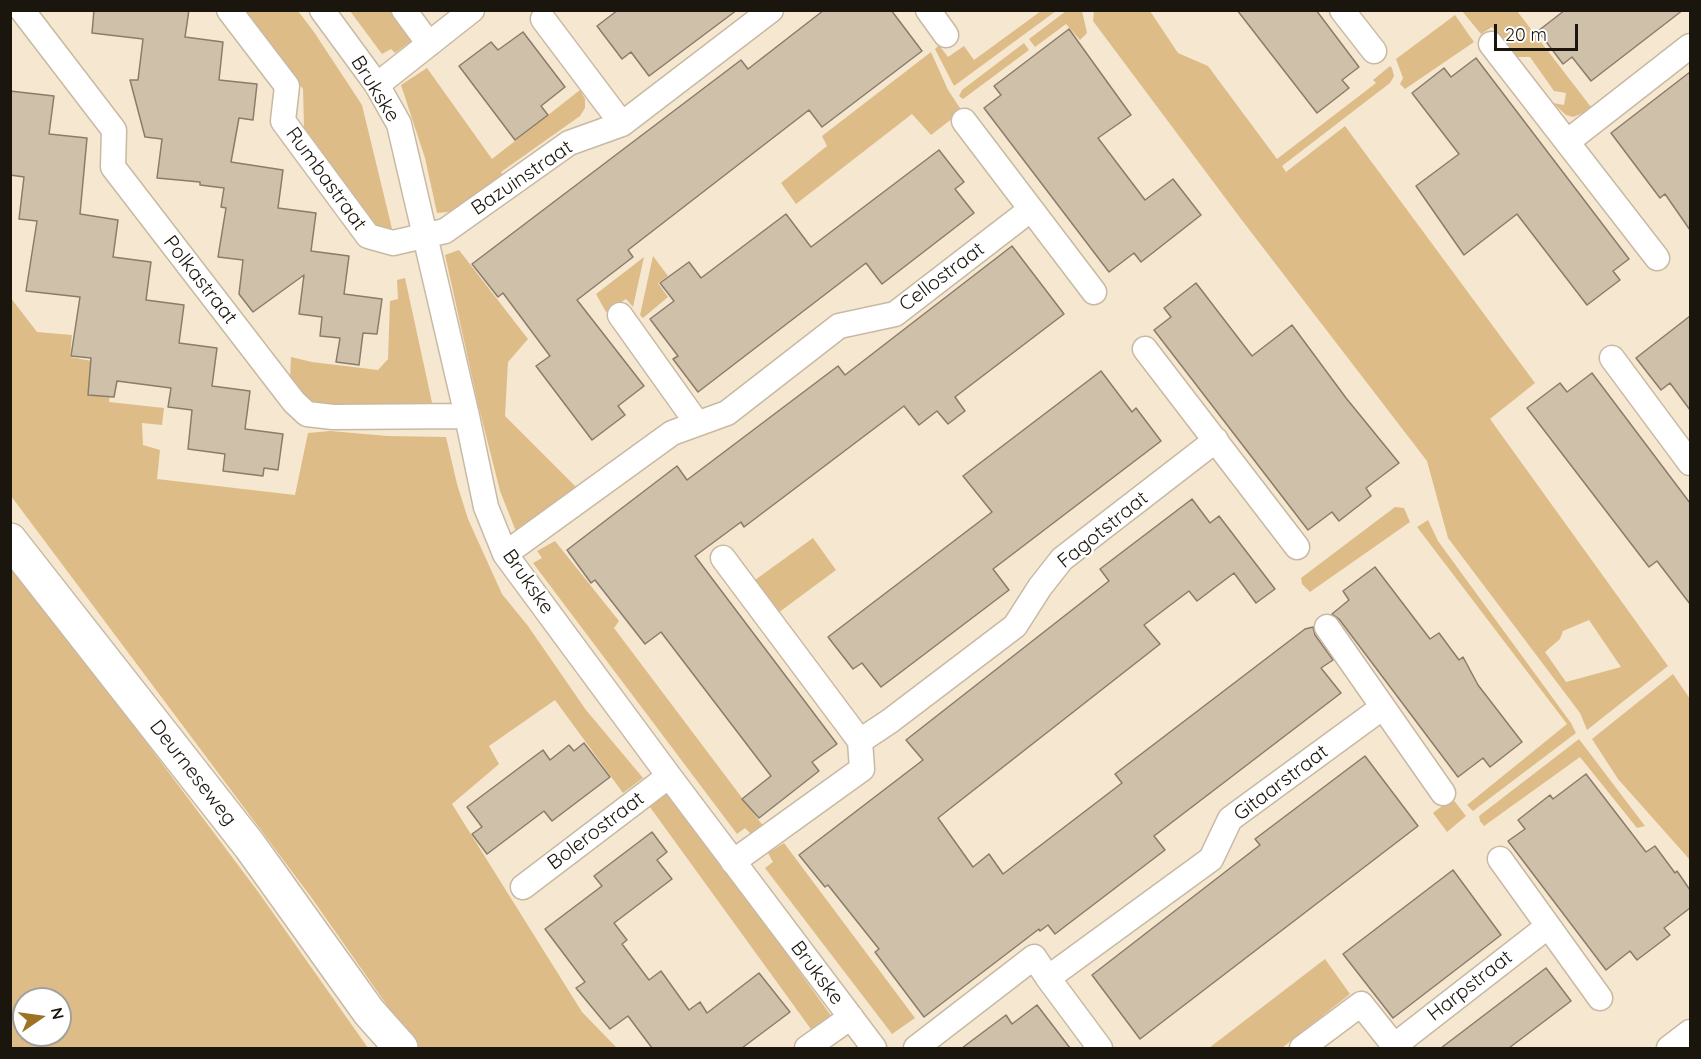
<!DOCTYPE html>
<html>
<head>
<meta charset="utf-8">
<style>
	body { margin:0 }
	#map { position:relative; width:1701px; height:1059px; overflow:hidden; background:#f6e7d0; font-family:Quicksand,sans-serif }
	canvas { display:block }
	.frame { position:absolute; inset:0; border:12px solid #1a150d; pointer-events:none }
	.north { position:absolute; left:12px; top:987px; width:60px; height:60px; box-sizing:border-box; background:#fff; border:2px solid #a3a19e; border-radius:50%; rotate:77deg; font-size:16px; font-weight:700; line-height:24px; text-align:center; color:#1a150d }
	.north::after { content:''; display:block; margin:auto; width:21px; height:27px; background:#9e7222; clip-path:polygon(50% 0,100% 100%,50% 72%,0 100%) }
	.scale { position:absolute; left:1494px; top:24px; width:84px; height:27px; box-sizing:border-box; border:3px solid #1a150d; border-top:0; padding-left:8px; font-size:18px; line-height:21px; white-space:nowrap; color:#1a150d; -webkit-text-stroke:4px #fff; paint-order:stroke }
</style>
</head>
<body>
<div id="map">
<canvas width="1701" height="1059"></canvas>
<div class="frame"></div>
<div class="north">N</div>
<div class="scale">20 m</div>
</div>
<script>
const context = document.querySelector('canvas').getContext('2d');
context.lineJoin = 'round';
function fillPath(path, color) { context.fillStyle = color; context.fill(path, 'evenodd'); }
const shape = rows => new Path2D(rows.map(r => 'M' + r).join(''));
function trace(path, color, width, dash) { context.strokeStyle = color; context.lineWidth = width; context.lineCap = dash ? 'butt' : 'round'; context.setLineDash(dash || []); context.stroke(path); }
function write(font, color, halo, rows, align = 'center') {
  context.font = font + ' Quicksand,sans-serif'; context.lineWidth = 5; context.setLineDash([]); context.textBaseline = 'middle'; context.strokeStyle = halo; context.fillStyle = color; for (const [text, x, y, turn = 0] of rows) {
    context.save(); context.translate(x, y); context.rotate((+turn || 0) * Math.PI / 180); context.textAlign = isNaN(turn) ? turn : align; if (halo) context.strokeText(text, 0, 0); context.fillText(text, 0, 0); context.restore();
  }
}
fillPath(shape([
	[241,11,298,11,314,32,362,105,393,233,380,232,304,127,303,89],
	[350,11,392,11,414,39,395,53,391,49,382,54],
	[1041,11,1056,11,954,86,935,49,939,45,948,57,964,46,974,60],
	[1066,11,1082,11,1087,33,1080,40,1066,24,1035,47,1029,39],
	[1094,11,1150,11,1178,53,1208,66,1277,159,1376,83,1373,80,1390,66,1392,68,1394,76,1390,83,1282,166,1286,172,1345,126,1535,383,1490,419,1668,666,1587,730,1580,713,1448,538,1427,461,1241,219,1093,21],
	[1589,620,1621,667,1566,682,1545,652,1560,639,1563,631],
	[1462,11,1517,11,1591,107,1586,112,1573,117,1566,115,1553,103,1564,105,1566,93,1554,91,1530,57,1517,57,1492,27,1481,34],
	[1455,15,1474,42,1405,89,1400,84,1403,78,1396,59],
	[1024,43,1029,50,963,99,959,96,962,90],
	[931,52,948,90,962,111,931,135,912,114,796,204,781,183,827,146,822,136],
	[427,68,492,159,580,90,585,99,585,108,580,116,501,172,505,179,458,211,437,213,425,158,401,85],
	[459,250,528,339,508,362,505,416,579,490,519,539,500,491,478,404,445,255],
	[653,256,668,276,658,283,668,297,643,318,640,315],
	[644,257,633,307,626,299,606,312,596,294],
	[405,278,433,407,312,405,290,378,291,357,312,362,378,370,388,359,390,301,398,299,397,280],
	[10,297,37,332,72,335,70,357,98,362,112,381,109,402,164,408,162,425,142,423,143,445,160,450,157,479,295,495,308,433,330,431,388,436,446,437,457,484,468,519,502,594,528,626,586,710,643,778,623,793,555,700,489,746,499,764,452,804,582,1012,617,1048,417,1048,311,897,11,496],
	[1395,507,1404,508,1410,522,1310,592,1302,584,1301,578],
	[1428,520,1438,541,1571,723,1576,733,1473,811,1467,805,1567,724,1417,527],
	[813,538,836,570,778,613,755,580],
	[555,541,619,621,614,628,764,827,753,836,745,828,737,834,533,563,542,558,537,551],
	[11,562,259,893,368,1048,11,1048],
	[24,999,60,999,60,1035,24,1035],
	[1673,674,1690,699,1690,860,1618,779,1592,739],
	[1579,739,1645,826,1637,828,1580,757,1484,826,1480,821,1479,816],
	[667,788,832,1017,813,1032,647,803],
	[1452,798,1466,816,1447,832,1433,813],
	[784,843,915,1018,892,1034,765,868,773,862,768,853],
	[1325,959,1350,994,1282,1048,1209,1048]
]), '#debc88');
const building = shape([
	[94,10,189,10,185,37,223,42,219,80,257,84,253,120,239,118,231,162,283,170,278,208,316,213,311,251,349,256,344,294,382,299,377,334,363,333,359,365,336,362,340,338,320,336,322,317,299,314,304,275,253,312,239,294,243,260,218,257,226,208,221,207,224,188,200,185,200,182,157,178,162,139,145,137,130,80,138,80,143,39,92,33,94,10],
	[618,10,737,10,649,76,631,52,622,59,597,26,618,10],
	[824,10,891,10,922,51,822,127,809,110,628,250,633,257,577,300,644,386,618,406,625,415,592,440,536,366,550,356,503,293,498,297,472,264,741,60,748,69,824,10],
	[1237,10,1316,10,1359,67,1342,80,1349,88,1317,113,1237,10],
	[1565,10,1683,10,1591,81,1572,57,1563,64,1538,31,1565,10],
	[1069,29,1131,115,1098,138,1145,200,1173,179,1201,215,1141,262,1134,253,1109,272,984,108,1001,95,994,86,1069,29],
	[523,32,565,87,541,106,548,115,515,140,459,66,491,42,498,50,523,32],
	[1476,58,1629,259,1613,271,1620,280,1587,305,1517,214,1464,255,1416,186,1459,154,1412,93,1444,68,1451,77,1476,58],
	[1690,72,1690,230,1665,194,1660,198,1611,133,1690,72],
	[10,91,54,96,49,134,87,138,80,214,118,220,113,257,151,262,146,300,184,305,179,343,217,348,212,386,250,391,245,429,283,434,278,470,264,468,263,476,223,471,225,454,188,449,192,410,168,407,171,388,117,381,114,397,88,395,91,358,71,356,80,297,26,291,37,221,19,219,24,177,10,175,10,91],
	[939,150,964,182,955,189,974,213,882,284,866,263,698,392,673,359,678,356,650,319,674,301,660,283,689,262,701,278,786,214,811,247,939,150],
	[1012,246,1064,314,955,397,965,411,948,424,937,411,919,425,904,406,744,527,741,522,695,556,837,744,812,762,819,771,759,818,742,799,771,776,661,632,645,644,595,580,591,583,567,550,677,466,687,480,838,366,845,375,1012,246],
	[1196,283,1252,356,1292,325,1346,398,1399,463,1366,488,1371,496,1339,521,1332,512,1308,530,1154,330,1171,317,1164,308,1196,283],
	[1690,316,1690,410,1670,383,1661,390,1636,358,1690,316],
	[1101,371,1132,412,1136,408,1161,441,993,569,1009,590,897,675,881,687,862,663,853,669,828,637,992,512,963,476,1101,371],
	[1592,373,1690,503,1690,604,1657,561,1649,567,1527,408,1560,383,1567,392,1592,373],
	[1192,499,1210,523,1219,516,1275,589,1256,603,1234,573,1197,601,1189,591,1144,625,1160,644,938,818,973,867,989,854,1003,874,1122,783,1115,774,1305,629,1313,627,1315,635,1333,660,1321,668,1341,693,1154,836,1165,850,1055,934,1048,925,1040,931,1039,929,924,1017,875,952,879,949,828,885,825,887,799,855,923,760,906,740,1109,581,1100,569,1192,499],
	[1375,567,1430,639,1439,633,1459,660,1463,657,1478,685,1522,742,1490,767,1483,758,1458,777,1339,619,1332,614,1349,600,1343,591,1375,567],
	[584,743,610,777,552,821,544,811,487,854,472,834,482,827,467,807,543,750,550,760,569,745,574,751,584,743],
	[1365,756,1418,826,1140,1039,1092,975,1260,845,1255,839,1365,756],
	[1586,774,1646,852,1655,846,1675,873,1677,871,1690,890,1690,908,1664,928,1670,935,1637,960,1630,951,1606,970,1508,841,1525,829,1518,820,1550,795,1553,799,1586,774],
	[652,832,667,852,657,860,672,879,614,923,627,940,622,944,649,980,661,971,689,1010,700,1002,707,1013,759,973,790,1012,742,1048,652,1048,628,1016,610,1029,576,988,585,982,545,929,602,886,594,876,652,832],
	[1453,870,1501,935,1393,1018,1343,954,1453,870],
	[1546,968,1571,1001,1509,1048,1441,1048,1546,968],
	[1037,1005,1070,1048,962,1048,1006,1015,1012,1024,1037,1005]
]);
fillPath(building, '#cfc0aa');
trace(building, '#8a7c68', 1.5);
const minor = shape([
	[22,10,114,130,113,167,294,402,307,414,333,417,467,416],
	[229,10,287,86,283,121,368,236,393,243,445,231,569,143,622,124,771,10],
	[322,10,377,85,399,124,467,416,486,507,505,554,669,776,874,1048],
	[404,10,429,44],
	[928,10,946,35],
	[1342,10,1374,51],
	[543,19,622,124],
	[1491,44,1657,258],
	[377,85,472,10],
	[964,121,1094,292],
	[1567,142,1690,46],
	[620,315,697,423],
	[1145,349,1297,547],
	[1612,358,1690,463],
	[505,554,672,433,727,413,839,326,895,314,1030,210],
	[723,558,860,741],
	[1327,627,1443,793],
	[1500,859,1600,998],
	[733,862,862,769,860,741,890,721,1015,626,1040,587,1062,559,1216,440],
	[523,887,669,776],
	[1048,978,1100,1048],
	[1394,1046,1547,927],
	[807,1048,851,1017],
	[916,1048,1034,957,1048,978,1211,859,1230,819,1383,707],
	[1302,1048,1361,1004,1396,1048],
	[1669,1048,1690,1032]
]);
const primary = shape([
	[10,540,250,846,369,1012,401,1048]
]);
trace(minor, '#c8b9a3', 27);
trace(primary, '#c8b9a3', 36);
trace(minor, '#fff', 24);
trace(primary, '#fff', 33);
write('20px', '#1a150d', '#fff', [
	["Brukske",375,89,58],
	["Bazuinstraat",522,178,-34],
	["Rumbastraat",326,179,54],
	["Cellostraat",942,277,-37],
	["Polkastraat",200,280,52],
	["Fagotstraat",1103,530,-39],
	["Brukske",528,582,55],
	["Deurneseweg",193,773,52],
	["Gitaarstraat",1281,783,-37],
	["Bolerostraat",596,831,-37],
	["Brukske",817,973,53],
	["Harpstraat",1470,986,-38]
]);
</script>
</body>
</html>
